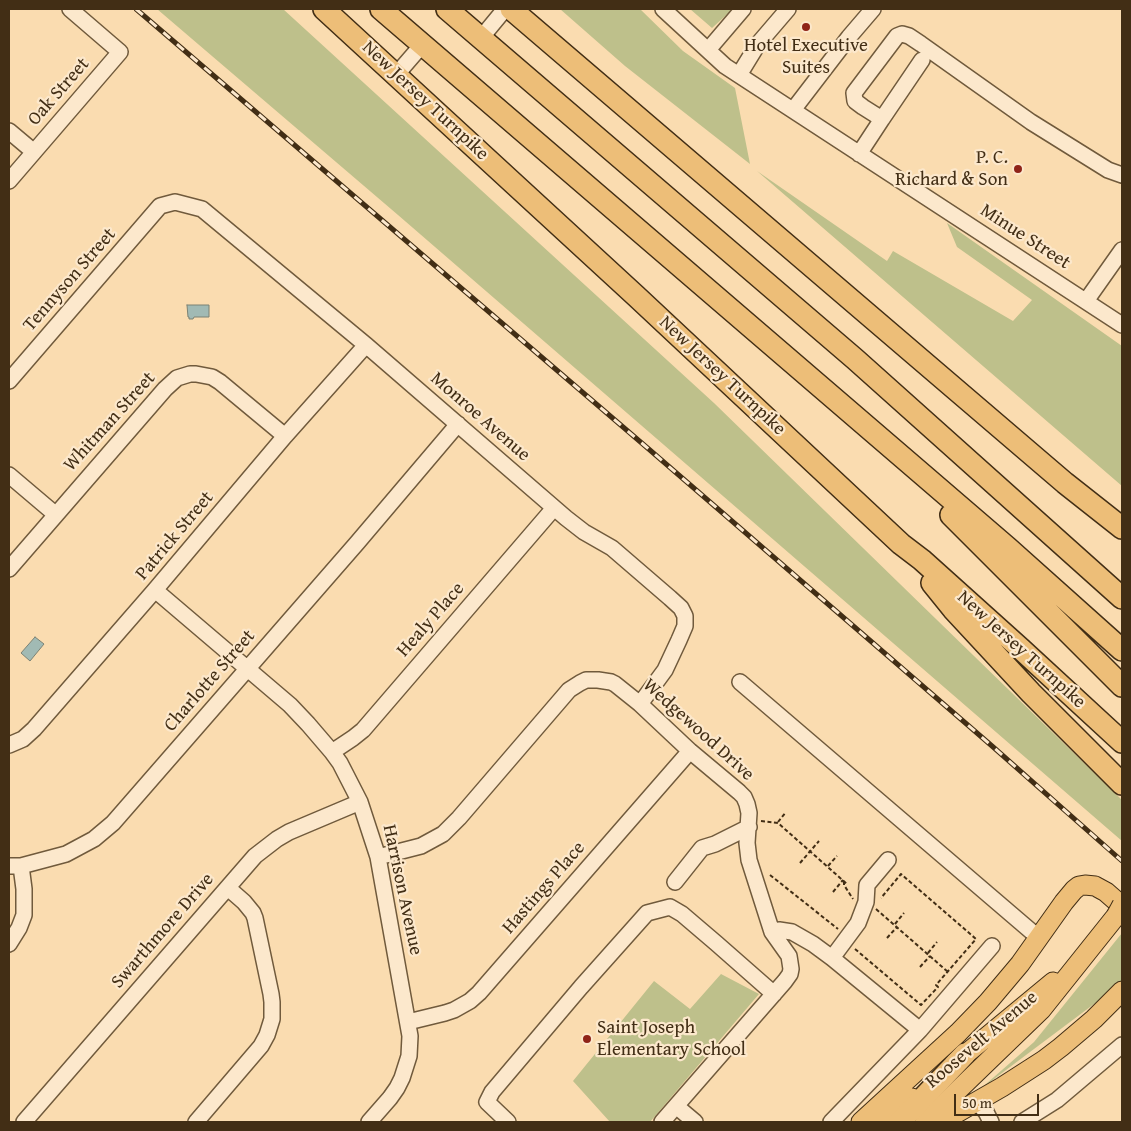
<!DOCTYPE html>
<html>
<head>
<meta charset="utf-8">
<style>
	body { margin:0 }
	#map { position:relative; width:1131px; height:1131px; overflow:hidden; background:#fadcb0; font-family:"Gentium Book Plus",serif }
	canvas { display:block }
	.frame { position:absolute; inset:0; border:10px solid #422e15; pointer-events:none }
	.scale { position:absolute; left:954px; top:1094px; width:85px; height:22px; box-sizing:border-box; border:2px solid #422e15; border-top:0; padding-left:6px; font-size:15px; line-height:18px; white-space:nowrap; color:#422e15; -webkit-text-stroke:4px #fce8cc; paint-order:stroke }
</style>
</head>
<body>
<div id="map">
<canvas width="1131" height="1131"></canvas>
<div class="frame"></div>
<div class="scale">50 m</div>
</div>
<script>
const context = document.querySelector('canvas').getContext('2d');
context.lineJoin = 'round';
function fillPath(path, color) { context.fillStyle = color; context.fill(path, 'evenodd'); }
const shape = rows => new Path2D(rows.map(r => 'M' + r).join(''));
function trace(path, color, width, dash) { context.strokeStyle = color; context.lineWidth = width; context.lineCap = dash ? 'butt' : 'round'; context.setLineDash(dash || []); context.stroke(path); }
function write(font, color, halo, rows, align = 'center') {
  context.font = font + ' "Gentium Book Plus",serif'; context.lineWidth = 4.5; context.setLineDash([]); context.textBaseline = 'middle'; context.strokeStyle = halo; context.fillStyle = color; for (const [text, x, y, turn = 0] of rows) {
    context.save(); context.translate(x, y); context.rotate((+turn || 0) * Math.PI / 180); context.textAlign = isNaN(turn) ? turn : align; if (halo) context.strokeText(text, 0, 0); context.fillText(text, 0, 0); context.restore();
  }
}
fillPath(shape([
	[157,9,283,9,714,403,1122,800,1122,841,398,215],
	[560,9,640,9,683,51,735,88,750,164,625,66],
	[690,9,733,9,712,28],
	[757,171,887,261,893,251,1013,321,1032,300,957,247,947,223,1122,346,1122,486],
	[1122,933,1122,983,978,1091,1034,1042],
	[721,974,759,994,650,1122,610,1122,573,1081,654,981,690,1009]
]), '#bec08b');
const water = shape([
	[187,305,209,305,209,317,194,317,193,319,189,319,189,317,188,317,187,305],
	[35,637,44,644,30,661,21,653,35,637]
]);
fillPath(water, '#a1bab4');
trace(water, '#7b8274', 1);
const minor = shape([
	[663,9,725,66,1122,325],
	[481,38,505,9],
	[708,50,743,9],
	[396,75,422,45],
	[739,75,758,44,788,9],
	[793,110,849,37,873,9],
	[882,119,922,60],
	[9,131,34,152],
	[859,154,882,119,863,107,855,101,854,93,897,36,902,34,909,36,921,44,1031,122,1108,170,1122,175],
	[9,181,120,52,70,9],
	[1086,301,1122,250],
	[9,381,160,206,175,202,202,209,366,345,566,518,584,532,612,548,670,598,681,608,685,616,685,626,679,640,665,670,640,704],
	[9,475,55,514],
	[9,569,165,389,177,378,190,374,196,374,212,377,220,382,285,436],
	[155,590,290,705,308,724,332,752,340,763,360,802,378,857,410,1036,409,1056,402,1078,397,1088,390,1098,369,1122],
	[740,682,1039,938],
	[9,745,23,739,34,729,155,590,285,436,366,345],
	[332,752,353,738,363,730,554,508],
	[378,857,421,846,443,834,459,818,569,690,580,683,586,680,598,680,611,682,615,684,640,704,690,751,739,792,744,797,747,804,749,813,747,843,749,860,772,932,789,956,791,969,790,974,785,981,662,1122],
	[9,866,21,866,66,854,94,839,113,823,357,543,458,424],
	[675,882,702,848,715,844,749,827],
	[772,932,779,930,792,932,813,944,832,958,920,1030,992,946],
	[9,944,19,928,24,915,24,889,21,866],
	[832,958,858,923,866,902,867,885,888,860],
	[408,1022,445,1013,454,1010,470,1001,479,993,690,751],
	[977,1102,986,1112,991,1122],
	[676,1106,695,1122],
	[24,1122,255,856,277,839,289,832,360,802],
	[196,1122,261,1046,267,1035,272,1019,272,1002,271,994,255,918,253,913,244,902,228,888],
	[508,1122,487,1102,492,1092,581,987,647,913,670,907,682,914,716,943,774,994],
	[831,1122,920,1030],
	[1022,1122,1057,1100,1122,1045]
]);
const major = shape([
	[955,1063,1053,982],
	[861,1122,958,1033,988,1002,1020,964,1064,902,1074,890,1079,886,1085,885,1095,886,1106,892,1122,906],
	[883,1122,912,1098],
	[925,1122,1041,1010,1116,916],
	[941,1122,1002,1087,1044,1060,1061,1047,1094,1019,1122,991]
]);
const highway = shape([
	[324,9,636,296,901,544,922,560,1021,649,1122,742],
	[381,9,922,474,1008,548,1122,650],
	[447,9,855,359,1122,598],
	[511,9,1065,483,1122,528],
	[951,515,1122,686],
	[932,583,953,609,1031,693,1122,784],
	[900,1122,965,1054]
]);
trace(minor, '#705a3c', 18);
trace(major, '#422e15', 21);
trace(highway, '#422e15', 24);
trace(shape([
	[761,821,778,823,847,884],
	[778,822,786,812],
	[800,863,819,841],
	[828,866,837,856],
	[770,875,838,929],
	[844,881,844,885,853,899],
	[833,892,843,880],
	[876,909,948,972],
	[895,924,904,913],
	[887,938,897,927],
	[855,949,921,1005,938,987,936,985,976,939,901,874,881,898],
	[928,953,937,942],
	[920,967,930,956]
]), '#422e15', 2, [4, 2.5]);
trace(minor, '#fce8cc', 15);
trace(major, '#edbe78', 19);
trace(highway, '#edbe78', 21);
const rail = shape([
	[136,9,651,451,992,746,1122,861]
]);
trace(rail, '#422e15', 5);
trace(rail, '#fce8cc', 3, [9]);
const majorBridge = shape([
	[1116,916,1122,905]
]);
trace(majorBridge, '#422e15', 21, []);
trace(majorBridge, '#edbe78', 19);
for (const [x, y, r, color] of [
	[806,27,5,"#8f2418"],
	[1018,169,5,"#8f2418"],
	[587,1039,5,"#8f2418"]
]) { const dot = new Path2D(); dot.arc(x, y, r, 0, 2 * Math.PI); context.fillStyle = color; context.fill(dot); trace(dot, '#fce8cc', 2); }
write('19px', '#422e15', '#fce8cc', [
	["Hotel Executive",806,46],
	["Suites",806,68],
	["P. C.",1008,158,"right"],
	["Richard & Son",1008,180,"right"],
	["Saint Joseph",597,1028,"left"],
	["Elementary School",597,1050,"left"]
]);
write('19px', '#422e15', '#fce8cc', [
	["Oak Street",59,92,-49],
	["New Jersey Turnpike",425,101,43],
	["Minue Street",1025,237,33],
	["Tennyson Street",70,280,-49],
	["New Jersey Turnpike",722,376,43],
	["Monroe Avenue",480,417,41],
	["Whitman Street",110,422,-48],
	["Patrick Street",175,536,-50],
	["Healy Place",431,620,-49],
	["New Jersey Turnpike",1021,650,42],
	["Charlotte Street",210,681,-49],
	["Wedgewood Drive",698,730,42],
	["Hastings Place",544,888,-49],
	["Harrison Avenue",402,890,78],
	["Swarthmore Drive",163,931,-49],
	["Roosevelt Avenue",982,1040,-40]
]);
</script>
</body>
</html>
